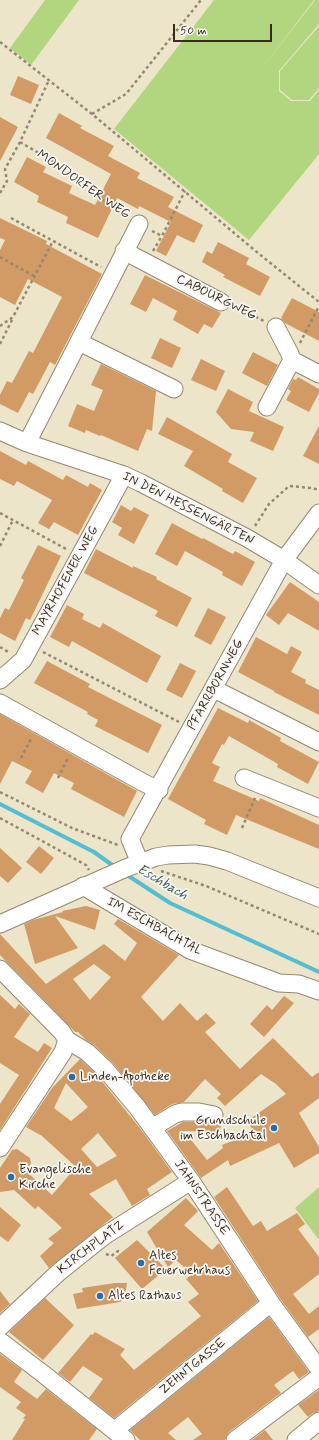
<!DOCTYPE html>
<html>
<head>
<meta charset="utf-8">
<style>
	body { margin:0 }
	#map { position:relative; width:319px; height:1440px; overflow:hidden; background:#ece5c9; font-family:Mynerve,sans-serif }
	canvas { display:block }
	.scale { position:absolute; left:173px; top:24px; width:99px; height:18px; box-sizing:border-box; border:2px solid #3b2a1e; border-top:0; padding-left:5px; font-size:12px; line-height:14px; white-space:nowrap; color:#3b2a1e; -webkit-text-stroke:3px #f6f6f2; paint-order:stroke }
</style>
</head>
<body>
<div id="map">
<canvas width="319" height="1440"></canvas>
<div class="scale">50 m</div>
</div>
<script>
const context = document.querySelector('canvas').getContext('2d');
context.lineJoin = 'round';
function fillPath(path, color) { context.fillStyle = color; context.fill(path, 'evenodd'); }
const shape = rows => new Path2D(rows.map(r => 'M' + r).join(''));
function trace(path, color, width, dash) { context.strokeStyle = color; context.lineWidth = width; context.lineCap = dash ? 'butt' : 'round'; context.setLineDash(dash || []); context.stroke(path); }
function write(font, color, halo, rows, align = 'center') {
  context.font = font + ' Mynerve,sans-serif'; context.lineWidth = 3.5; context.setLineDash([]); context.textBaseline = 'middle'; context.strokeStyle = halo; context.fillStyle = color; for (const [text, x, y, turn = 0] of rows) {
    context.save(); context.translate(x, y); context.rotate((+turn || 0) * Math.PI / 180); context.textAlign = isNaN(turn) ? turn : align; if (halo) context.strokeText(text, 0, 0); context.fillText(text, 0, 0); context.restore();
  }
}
fillPath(shape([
	[45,0,79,0,31,65,10,48],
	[214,0,314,0,260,71,315,0,319,0,319,24,279,71,279,91,291,101,310,101,319,90,319,154,249,240,114,129],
	[319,26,319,88,309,100,292,100,280,90,280,71],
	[319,1187,319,1240,295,1208]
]), '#b2d67f');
trace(shape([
	[0,804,94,852,115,867],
	[124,873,170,903,319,972]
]), '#55bdd3', 4);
fillPath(shape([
	[18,76,39,85,31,104,10,95],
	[59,113,82,126,80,128,114,146,108,156,140,173,137,178,174,197,168,207,203,225,194,243,177,235,166,256,156,251,171,222,139,206,138,209,117,198,98,238,66,223,68,217,37,202,39,196,14,182,27,157,46,167,43,172,72,186,69,193,95,205,111,174,46,138],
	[0,117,18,127,0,161],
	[0,218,47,241,46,244,102,274,55,365,50,362,33,394,29,392,18,413,0,404,0,395,7,381,12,383,29,351,33,353,62,297,28,279,15,305,0,297,0,250,5,240,0,238],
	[218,242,249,258,246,264,270,277,260,296,223,277,225,275,202,262,207,251,212,254],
	[145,275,221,313,212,328,204,324,198,334,173,320,177,311,153,298,146,312,130,304],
	[292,298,319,312,319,341,285,323,281,318],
	[160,338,181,348,172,368,151,358],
	[253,352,278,365,267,386,242,373],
	[201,359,225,371,216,391,191,380],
	[101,364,156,391,152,431,147,429,138,451,101,435,100,436,86,430,85,433,68,426,77,404,94,411,103,390,91,385],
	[298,377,319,389,319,393,309,412,286,400,291,391,288,389,293,379,296,380],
	[228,389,253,402,249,411,284,427,273,451,250,441,254,432,231,429,216,412],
	[167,417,232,454,228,462,257,478,243,503,222,491,223,489,184,466,193,451,158,434],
	[319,426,319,464,303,456],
	[0,451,26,465,28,461,63,480,66,475,88,487,90,483,102,490,78,535,54,522,49,529,38,523,52,500,17,481,14,486,0,479],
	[121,505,131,511,134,507,149,515,134,544,118,535,122,528,112,522],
	[172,523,202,539,203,538,233,554,235,551,255,562,242,586,222,575,223,572,185,551,177,566,155,554],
	[38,545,61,556,30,620,26,618,15,641,0,633,0,618,5,608,9,610,24,580,21,578],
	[96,549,133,568,133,566,157,577,156,579,192,598,177,627,155,616,158,611,84,573],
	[290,582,319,602,319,631,288,613,279,625,266,615],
	[67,605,84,614,82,619,100,628,103,623,161,656,147,683,72,641,69,647,50,637],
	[208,608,226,617,211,645,194,636],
	[256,637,287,654,291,646,302,652,291,672,306,680,305,683,319,690,319,715,274,692,274,691,238,672],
	[47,661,90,684,88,687,162,725,148,753,95,726,98,720,87,714,88,712,34,683],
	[180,663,196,671,182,698,166,690],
	[218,708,248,723,249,720,281,738,280,741,319,762,308,784,277,767,278,764,229,736,224,745,222,744,212,763,220,767,213,781,259,801,260,798,319,825,319,849,236,815,227,835,204,824,206,820,168,799],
	[0,714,137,791,124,817,71,789,74,783,54,773,43,793,25,783,32,771,12,761,0,784],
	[39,846,54,858,41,874,26,862],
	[0,848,22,868,8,883,0,876],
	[86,906,100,910,95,930,55,916,78,948,35,964,24,924,33,920,63,912,62,911],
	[118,919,179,955,141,997,163,1021,180,1003,197,1021,206,1013,216,1023,205,1032,240,1069,273,1038,312,1077,319,1072,319,1098,299,1113,319,1147,319,1153,294,1168,279,1143,230,1166,228,1160,201,1178,167,1131,183,1122,198,1122,212,1125,221,1124,220,1132,184,1131,207,1160,223,1148,222,1145,254,1132,247,1121,286,1094,276,1084,261,1074,225,1106,217,1098,221,1094,205,1079,184,1102,172,1104,155,1115,112,1062,94,1045,86,1040,78,1032,75,1032,0,955,0,934,46,984,104,944,125,961,137,943,114,924],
	[94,964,111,977,90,1000,73,979],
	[0,995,15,1009,19,1004,30,1014,14,1037,38,1052,44,1043,52,1048,0,1130,0,1104,19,1075,0,1063],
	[284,996,294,1003,264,1037,250,1024,267,1005,272,1010],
	[80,1059,96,1074,139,1127,172,1172,147,1189,150,1195,132,1206,116,1179,89,1194,113,1217,49,1268,40,1256,54,1243,48,1239,62,1228,38,1206,35,1209,14,1190,0,1192,0,1168,12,1150,17,1149,30,1158,31,1163,26,1171,52,1195,76,1167,42,1136,26,1127,52,1088],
	[66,1083,88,1107,71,1121,54,1108],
	[98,1133,117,1156,97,1167,81,1149],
	[227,1187,253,1226,261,1221,267,1231,297,1213,305,1224,298,1229,319,1257,319,1274,293,1294,309,1314,319,1306,319,1329,308,1337,279,1297,214,1197],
	[186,1198,198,1211,184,1225,212,1250,219,1243,258,1301,114,1418,89,1398,103,1379,83,1366,70,1382,58,1373,91,1334,92,1335,95,1332,125,1349,120,1355,134,1370,201,1316,188,1302,199,1294,186,1279,192,1274,176,1260,168,1267,147,1232],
	[0,1207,21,1225,8,1242,0,1236],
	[137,1240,166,1269,142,1289,115,1258],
	[115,1283,127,1283,125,1297,120,1302,77,1309,73,1294,83,1292,82,1288],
	[0,1291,10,1304,0,1313],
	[45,1298,74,1325,43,1360,9,1332],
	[269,1317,309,1372,299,1379,293,1371,274,1385,281,1393,229,1432,225,1440,193,1440,202,1434,188,1417,168,1433,176,1440,140,1440,130,1430],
	[0,1354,22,1370,14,1382,37,1399,46,1389,97,1429,89,1440,12,1440,25,1419,23,1418,26,1415,16,1408,21,1402,0,1387],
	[319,1390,319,1411,313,1413,308,1417,298,1405],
	[265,1430,273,1440,252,1440]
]), '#d29a65');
const minor = shape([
	[124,251,221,302],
	[276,327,290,354,292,360,319,374],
	[79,342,174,389],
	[267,407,292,360],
	[0,431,27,443,124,475,141,483,247,538,284,560,319,585],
	[27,443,139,224],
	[0,680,23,660,124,475],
	[214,689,319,742],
	[0,703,144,783,159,790],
	[244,778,319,808],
	[140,863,130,839,284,560,319,513],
	[83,886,190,950,279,983,299,984,319,991],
	[0,924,126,868,156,857,168,855,195,854,209,856,227,861,319,898],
	[0,969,62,1032,67,1040,63,1052,0,1148],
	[67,1040,87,1052,105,1069,137,1107,191,1181,271,1303,319,1369],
	[152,1128,175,1114,182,1112,199,1112,214,1115],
	[0,1327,59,1272,104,1236,191,1181],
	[0,1341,42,1373,126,1440],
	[115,1430,271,1303],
	[235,1440,319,1377],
	[296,1440,319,1421]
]);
trace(minor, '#948874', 19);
trace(shape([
	[0,42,92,114,258,253,319,302],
	[92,114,126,94,201,0],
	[20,142,56,163,61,171,86,185,90,193,112,205,127,216],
	[0,193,7,181,5,169,20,142,49,80],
	[11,218,101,267],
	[152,231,162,236,185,191],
	[153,251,162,236],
	[0,257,34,276],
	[234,306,264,321],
	[0,326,13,317,53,241],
	[300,343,319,306],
	[0,344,13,318],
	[0,513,68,550],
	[255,526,269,504,289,486,312,488,319,490],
	[0,546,13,520],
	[0,647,10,653],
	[43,652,179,722],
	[21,758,32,737],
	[58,778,68,758],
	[0,792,72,828,118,845],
	[0,818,86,865,89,870],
	[242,828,255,798],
	[161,871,206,886,319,934],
	[106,1254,111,1256,118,1251,122,1252]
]), '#948874', 2.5, [3, 3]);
trace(minor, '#fff', 17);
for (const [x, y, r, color] of [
	[72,1077,4,"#1f6fb2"],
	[274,1128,4,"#1f6fb2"],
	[11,1177,4,"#1f6fb2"],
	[141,1263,4,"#1f6fb2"],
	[100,1296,4,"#1f6fb2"]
]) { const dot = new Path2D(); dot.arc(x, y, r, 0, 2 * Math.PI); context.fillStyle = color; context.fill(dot); trace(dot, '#f6f6f2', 1.5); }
write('13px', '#3b2a1e', '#f6f6f2', [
	["MONDORFER WEG",83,185,35],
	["CABOURGWEG",216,298,26],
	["IN DEN HESSENGÄRTEN",188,509,27],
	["MAYRHOFENER WEG",66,581,-61],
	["PFARRBORNWEG",216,685,-61],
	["IM ESCHBACHTAL",154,927,29],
	["JAHNSTRASSE",201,1198,56],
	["KIRCHPLATZ",91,1248,-37],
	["ZEHNTGASSE",193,1367,-39]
]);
write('13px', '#3b2a1e', '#f6f6f2', [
	["Linden-Apotheke",80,1077],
	["Grundschule",266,1121,"right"],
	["im Eschbachtal",266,1136,"right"],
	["Evangelische",19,1170],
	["Kirche",19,1185],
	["Altes",149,1256],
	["Feuerwehrhaus",149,1271],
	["Altes Rathaus",108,1296]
], 'left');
write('italic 14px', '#445d5d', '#f6f6f2', [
	["Eschbach",162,883,31]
]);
</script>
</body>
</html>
